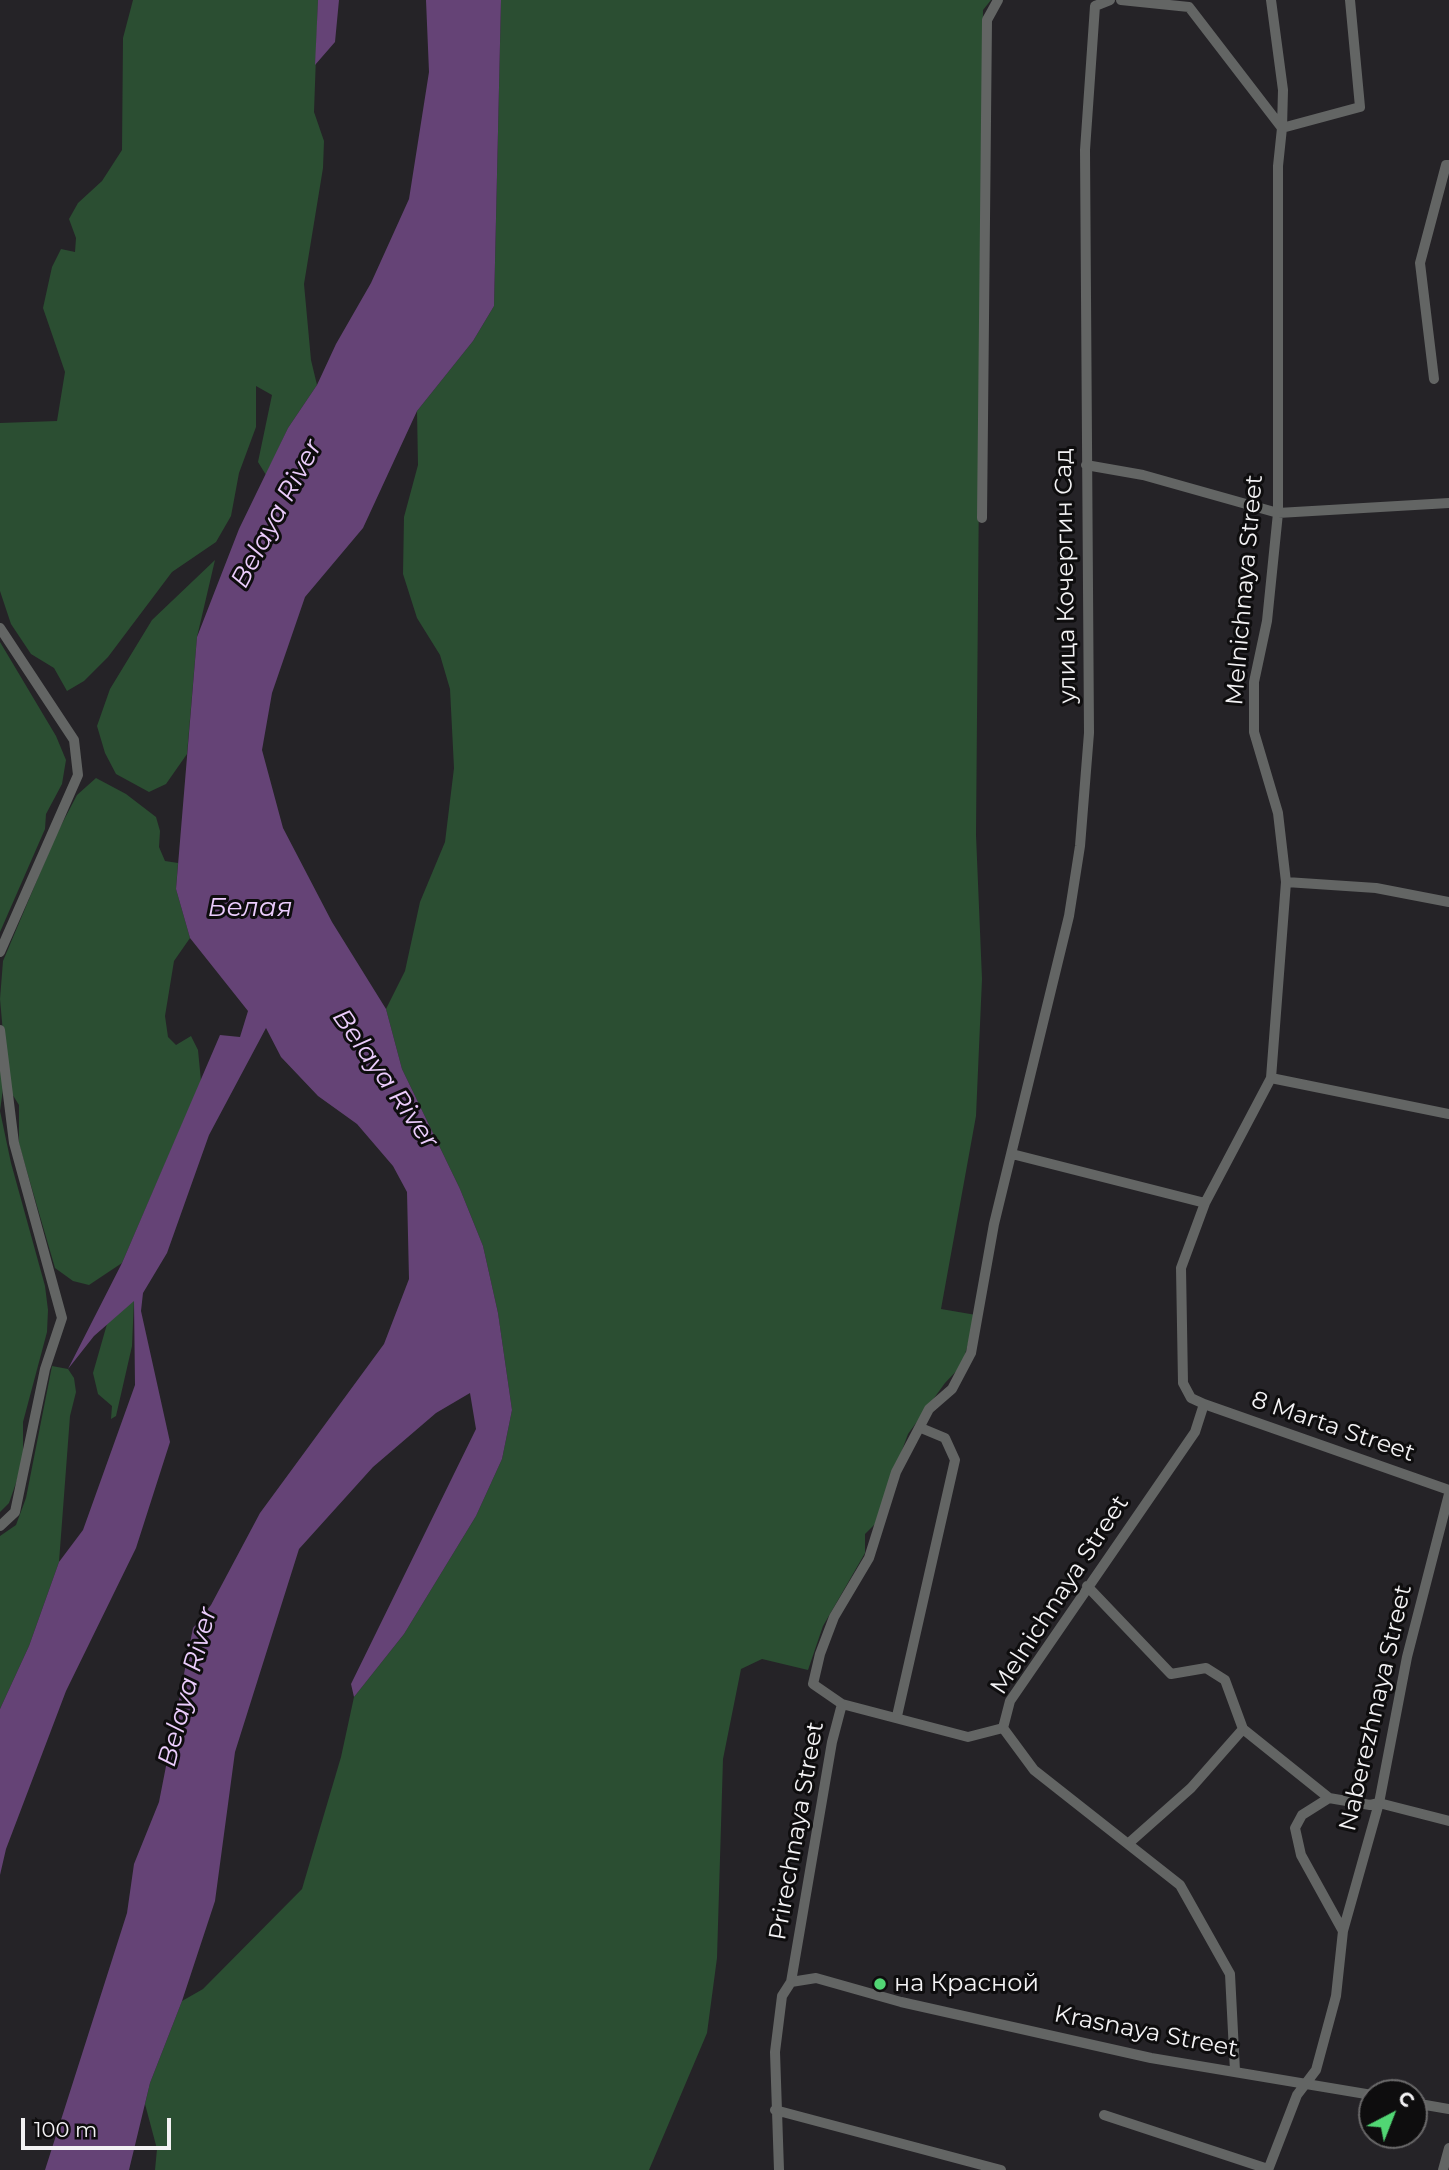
<!DOCTYPE html>
<html>
<head>
<meta charset="utf-8">
<style>
	body { margin:0 }
	#map { position:relative; width:1449px; height:2170px; overflow:hidden; background:#252327; font-family:Montserrat,sans-serif }
	canvas { display:block }
	.north { position:absolute; left:1358px; top:2079px; width:70px; height:70px; box-sizing:border-box; background:#0e0d0e; border:2px solid #6a696a; border-radius:50%; rotate:42deg; font-size:19px; font-weight:700; line-height:28px; text-align:center; color:#f3f2f4 }
	.north::after { content:''; display:block; margin:auto; width:24px; height:32px; background:#51d674; clip-path:polygon(50% 0,100% 100%,50% 72%,0 100%) }
	.scale { position:absolute; left:21px; top:2118px; width:150px; height:32px; box-sizing:border-box; border:4px solid #f3f2f4; border-top:0; padding-left:9px; font-size:21px; line-height:24px; white-space:nowrap; color:#f3f2f4; -webkit-text-stroke:5px #0e0d0e; paint-order:stroke }
</style>
</head>
<body>
<div id="map">
<canvas width="1449" height="2170"></canvas>
<div class="north">С</div>
<div class="scale">100 m</div>
</div>
<script>
const context = document.querySelector('canvas').getContext('2d');
context.lineJoin = 'round';
function fillPath(path, color) { context.fillStyle = color; context.fill(path, 'evenodd'); }
const shape = rows => new Path2D(rows.map(r => 'M' + r).join(''));
function trace(path, color, width, dash) { context.strokeStyle = color; context.lineWidth = width; context.lineCap = dash ? 'butt' : 'round'; context.setLineDash(dash || []); context.stroke(path); }
function write(font, color, halo, rows, align = 'center') {
  context.font = font + ' Montserrat,sans-serif'; context.lineWidth = 6; context.setLineDash([]); context.textBaseline = 'middle'; context.strokeStyle = halo; context.fillStyle = color; for (const [text, x, y, turn = 0] of rows) {
    context.save(); context.translate(x, y); context.rotate((+turn || 0) * Math.PI / 180); context.textAlign = isNaN(turn) ? turn : align; if (halo) context.strokeText(text, 0, 0); context.fillText(text, 0, 0); context.restore();
  }
}
fillPath(shape([
	[133,0,318,0,314,112,324,141,323,168,304,284,311,360,317,385,288,428,266,475,258,462,272,395,256,386,256,427,239,473,231,516,216,542,172,572,108,657,84,681,67,691,54,668,31,654,11,624,0,591,0,423,57,421,65,372,43,308,52,267,61,249,75,252,76,238,69,219,78,203,102,181,122,150,123,38],
	[501,0,991,0,983,10,976,835,982,979,976,1116,941,1309,976,1315,962,1365,945,1383,908,1434,875,1524,865,1534,865,1553,823,1626,808,1670,762,1659,741,1669,723,1759,717,1958,707,2033,649,2170,155,2170,157,2149,145,2104,150,2083,182,2001,203,1989,302,1889,341,1757,354,1697,404,1634,476,1516,502,1459,512,1410,498,1313,483,1246,460,1189,402,1069,386,1009,405,971,420,902,445,842,454,768,450,689,440,655,417,618,403,574,404,517,418,465,417,411,473,341,494,306],
	[215,560,197,637,187,754,166,784,149,792,116,774,105,753,97,726,110,689,152,620],
	[0,642,56,736,66,760,62,784,46,814,45,829,0,932],
	[96,778,126,794,156,817,160,831,159,847,165,861,178,863,176,889,190,938,174,961,165,1016,168,1037,176,1045,191,1036,198,1050,201,1081,122,1263,89,1285,73,1281,55,1268,19,1144,19,1105,4,1081,0,1111,11,1163,45,1286,48,1310,47,1332,23,1422,23,1457,17,1480,9,1503,0,1512,0,1038,4,1044,0,999,3,961,56,835,77,795],
	[134,1300,132,1346,116,1416,111,1419,112,1406,98,1394,93,1373,107,1324],
	[52,1366,68,1369,74,1378,76,1392,70,1416,59,1562,29,1646,0,1709,0,1536,16,1525,26,1498]
]), '#2b4e32');
fillPath(shape([
	[318,0,339,0,335,42,315,65],
	[426,0,501,0,494,306,473,341,417,411,363,528,305,597,272,693,262,750,283,828,332,922,386,1009,402,1069,460,1189,483,1246,498,1313,512,1410,502,1459,476,1516,404,1634,354,1697,351,1684,476,1429,470,1393,436,1413,373,1467,299,1549,235,1752,215,1901,182,2001,150,2083,129,2170,45,2170,127,1913,134,1864,159,1802,193,1628,211,1605,260,1513,384,1344,409,1279,407,1192,393,1166,357,1124,318,1096,281,1057,266,1028,209,1135,167,1253,143,1293,141,1311,170,1442,136,1548,66,1691,6,1849,0,1875,0,1709,29,1646,59,1562,83,1530,135,1385,134,1301,94,1336,68,1369,122,1263,220,1035,240,1037,248,1011,190,938,176,889,197,637,239,529,288,428,317,385,336,344,371,283,409,199,429,72]
]), '#654376');
trace(shape([
	[1121,0,1189,7,1282,128,1278,166,1278,513,1267,621,1254,682,1254,732,1278,813,1286,882,1271,1078,1205,1203,1181,1268,1183,1383,1191,1398,1204,1404,1195,1432,1010,1701,1003,1728,1034,1770,1180,1885,1230,1974,1235,2071],
	[1271,0,1283,90,1282,128,1360,107,1350,0],
	[1434,379,1420,263,1446,165,1449,165],
	[1086,465,1143,475,1278,513,1449,503],
	[982,518,987,20,998,0],
	[0,628,74,740,78,775,0,952],
	[1286,882,1376,888,1449,902],
	[0,1030,14,1143,62,1318,45,1369,15,1512,0,1526],
	[1271,1078,1449,1114],
	[1012,1154,1205,1203],
	[1204,1404,1449,1490],
	[1087,1586,1171,1674,1206,1668,1225,1680,1243,1729,1329,1798,1370,1805,1379,1803,1449,1821],
	[897,1716,955,1460,945,1438,921,1428],
	[1003,1728,968,1737,842,1704,813,1684,820,1654,834,1617,869,1558,896,1472,929,1409,952,1389,971,1353,994,1224,1069,916,1080,846,1089,733,1085,150,1095,6,1110,0],
	[1329,1798,1302,1815,1295,1828,1301,1855,1343,1931],
	[1129,1843,1191,1788,1243,1729],
	[791,1982,816,1978,901,2002,1151,2058,1372,2095],
	[1414,2103,1449,2109],
	[775,2110,1001,2170],
	[1104,2115,1268,2169],
	[779,2170,775,2052,782,1996,791,1982,832,1742,842,1704],
	[1268,2170,1297,2095,1316,2070,1336,1996,1343,1931,1379,1803,1407,1657,1449,1494],
	[1443,2170,1449,2148]
]), '#636564', 10);
for (const [x, y, r, color] of [
	[880,1984,7,"#51d674"]
]) { const dot = new Path2D(); dot.arc(x, y, r, 0, 2 * Math.PI); context.fillStyle = color; context.fill(dot); trace(dot, '#0e0d0e', 2.5); }
write('24px', '#f3f2f4', '#0e0d0e', [
	["улица Кочергин Сад",1066,576,-91],
	["Melnichnaya Street",1245,590,-85],
	["8 Marta Street",1333,1427,19],
	["Melnichnaya Street",1060,1595,-57],
	["Naberezhnaya Street",1376,1708,-77],
	["Prirechnaya Street",797,1831,-80],
	["Krasnaya Street",1146,2032,11]
]);
write('24px', '#f3f2f4', '#0e0d0e', [
	["на Красной",894,1984]
], 'left');
write('italic 26px', '#eccdfd', '#0e0d0e', [
	["Belaya River",277,514,-62],
	["Белая",250,908],
	["Belaya River",385,1079,55],
	["Belaya River",188,1687,-75]
]);
</script>
</body>
</html>
